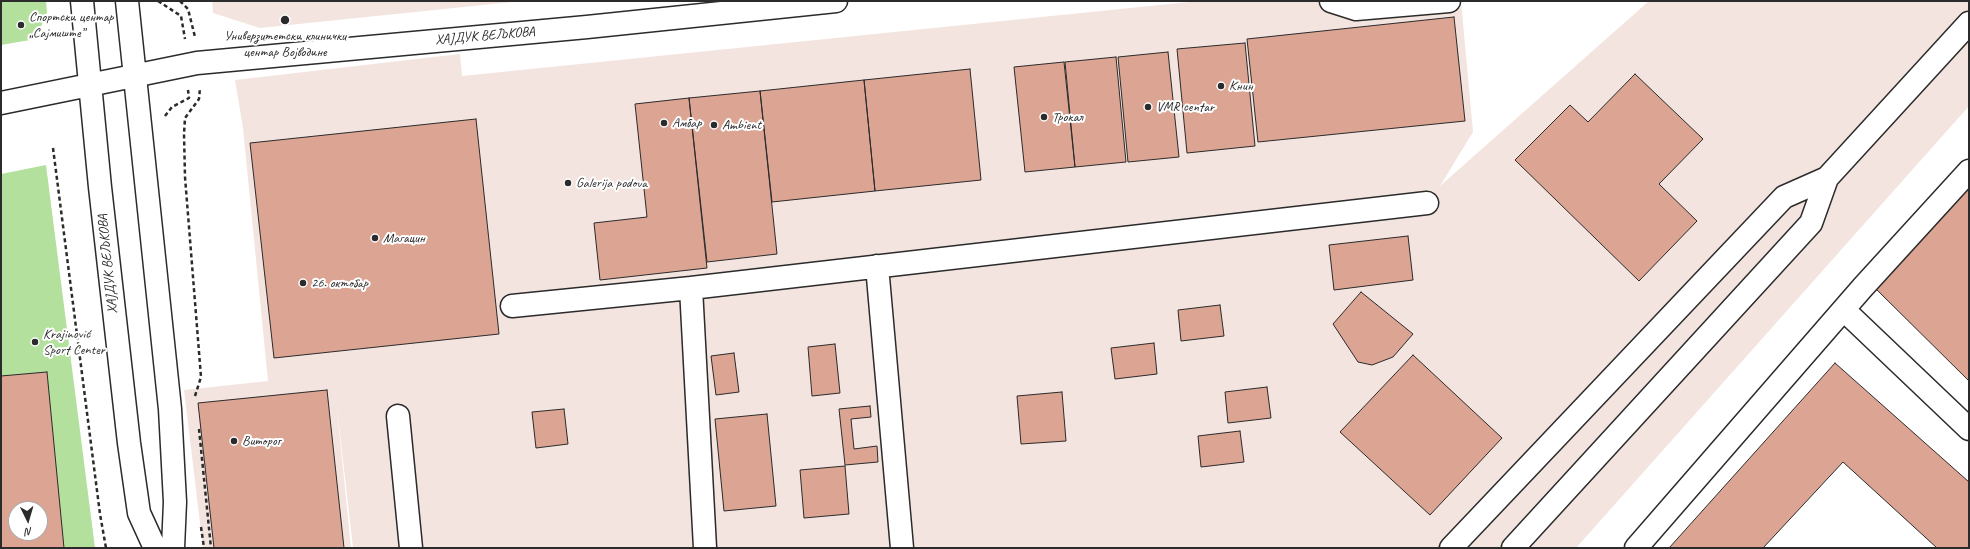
<!DOCTYPE html>
<html>
<head>
<meta charset="utf-8">
<style>
	body { margin:0 }
	#map { position:relative; width:1970px; height:549px; overflow:hidden; background:#fff; font-family:Caveat,sans-serif }
	canvas { display:block }
	.frame { position:absolute; inset:0; border:2px solid #2b2b2b; pointer-events:none }
	.north { position:absolute; left:8px; top:501px; width:40px; height:40px; box-sizing:border-box; background:#fff; border:1px solid #aaa; border-radius:50%; rotate:175deg; font-size:11px; font-weight:700; line-height:16px; text-align:center; color:#2b2b2b }
	.north::after { content:''; display:block; margin:auto; width:14px; height:18px; background:#2b2b2b; clip-path:polygon(50% 0,100% 100%,50% 72%,0 100%) }
</style>
</head>
<body>
<div id="map">
<canvas width="1970" height="549"></canvas>
<div class="frame"></div>
<div class="north">N</div>
</div>
<script>
const context = document.querySelector('canvas').getContext('2d');
context.lineJoin = 'round';
function fillPath(path, color) { context.fillStyle = color; context.fill(path, 'evenodd'); }
const shape = rows => new Path2D(rows.map(r => 'M' + r).join(''));
function trace(path, color, width, dash) { context.strokeStyle = color; context.lineWidth = width; context.lineCap = dash ? 'butt' : 'round'; context.setLineDash(dash || []); context.stroke(path); }
function write(font, color, halo, rows, align = 'center') {
  context.font = font + ' Caveat,sans-serif'; context.lineWidth = 4; context.setLineDash([]); context.textBaseline = 'middle'; context.strokeStyle = halo; context.fillStyle = color; for (const [text, x, y, turn = 0] of rows) {
    context.save(); context.translate(x, y); context.rotate((+turn || 0) * Math.PI / 180); context.textAlign = isNaN(turn) ? turn : align; if (halo) context.strokeText(text, 0, 0); context.fillText(text, 0, 0); context.restore();
  }
}
fillPath(shape([
	[212,1,522,1,260,28,213,13],
	[1199,1,1461,1,1473,132,1440,186,1649,1,1969,1,1969,106,1576,548,353,548,336,399,351,548,203,548,184,390,268,381,243,128,235,80,460,54,462,76]
]), '#f4e4df');
fillPath(shape([
	[1,1,46,1,47,12,36,39,1,45],
	[46,165,95,548,1,548,1,174],
	[16,509,40,509,40,533,16,533]
]), '#b4e09e');
const building = shape([
	[1454,17,1465,121,1258,142,1247,39,1454,17],
	[1245,43,1255,146,1187,153,1177,49,1245,43],
	[1168,52,1179,157,1128,162,1118,57,1168,52],
	[1116,57,1126,162,1075,167,1065,62,1116,57],
	[1064,62,1075,167,1025,172,1014,67,1064,62],
	[970,69,981,180,875,191,864,80,970,69],
	[1635,74,1703,139,1659,184,1697,221,1639,281,1515,160,1570,105,1588,122,1635,74],
	[864,80,875,191,772,202,760,91,864,80],
	[760,91,777,254,707,262,689,98,760,91],
	[689,98,707,268,600,280,594,223,647,217,635,104,689,98],
	[476,119,499,334,274,358,250,143,476,119],
	[1969,177,1969,381,1872,285,1969,177],
	[1408,236,1413,280,1334,290,1329,245,1408,236],
	[1361,292,1413,334,1393,357,1372,365,1358,362,1333,324,1361,292],
	[1220,305,1224,336,1181,341,1178,310,1220,305],
	[1154,343,1157,374,1115,379,1111,348,1154,343],
	[835,344,840,393,812,396,808,347,835,344],
	[734,353,739,392,716,395,711,356,734,353],
	[1413,355,1502,438,1430,515,1340,432,1413,355],
	[1835,363,1969,482,1969,548,1937,548,1843,462,1763,548,1669,548,1835,363],
	[47,372,64,548,1,548,1,376,47,372],
	[16,509,40,509,40,533,16,533,16,509],
	[1267,387,1271,418,1228,423,1225,392,1267,387],
	[327,390,344,548,214,548,198,403,327,390],
	[1062,392,1066,441,1021,444,1017,396,1062,392],
	[870,406,871,417,851,419,854,449,877,446,878,462,845,465,839,409,870,406],
	[564,409,568,444,536,448,532,412,564,409],
	[767,414,776,506,724,511,715,419,767,414],
	[1240,431,1244,462,1201,467,1198,436,1240,431],
	[845,466,849,514,804,518,800,470,845,466]
]);
fillPath(building, '#dba493');
trace(building, '#2b2b2b', 1);
const minor = shape([
	[82,1,100,187,129,443,139,513,155,548],
	[127,1,170,409,175,502,173,548],
	[1331,1,1356,9,1449,1],
	[1,103,197,63,587,27,836,1],
	[877,266,902,548],
	[691,288,1427,203],
	[512,306,691,288,705,548],
	[1844,310,1969,429],
	[398,416,411,548],
	[1451,548,1784,197,1827,178,1969,23],
	[1513,548,1811,223,1827,178],
	[1636,548,1863,287,1969,171]
]);
trace(minor, '#2b2b2b', 25);
trace(shape([
	[158,1,181,16,185,39],
	[180,1,188,9,195,37],
	[165,116,172,107,189,98,188,90],
	[53,148,100,514,106,548],
	[195,396,201,377,185,177,184,134,185,118,199,99,200,88],
	[199,429,211,548],
	[201,527,204,548]
]), '#2b2b2b', 2.5, [4, 3]);
trace(minor, '#fff', 22);
for (const [x, y, r, color] of [
	[285,20,5,"#2b2b2b"],
	[21,25,4,"#2b2b2b"],
	[1221,86,4,"#2b2b2b"],
	[1148,107,4,"#2b2b2b"],
	[1044,117,4,"#2b2b2b"],
	[664,123,4,"#2b2b2b"],
	[714,125,4,"#2b2b2b"],
	[568,183,4,"#2b2b2b"],
	[375,238,4,"#2b2b2b"],
	[303,283,4,"#2b2b2b"],
	[35,342,4,"#2b2b2b"],
	[234,441,4,"#2b2b2b"]
]) { const dot = new Path2D(); dot.arc(x, y, r, 0, 2 * Math.PI); context.fillStyle = color; context.fill(dot); trace(dot, '#fff', 1.5); }
write('14px', '#2b2b2b', '#fff', [
	["Спортски центар",29,17],
	["„Сајмиште”",29,33],
	["Универзитетски клинички",285,36,"center"],
	["центар Војводине",285,52,"center"],
	["Книн",1229,86],
	["VMR centar",1156,107],
	["Трокал",1052,117],
	["Амбар",672,123],
	["Ambient",722,125],
	["Galerija podova",576,183],
	["Магацин",383,238],
	["26. октобар",311,283],
	["Krajinović",43,334],
	["Sport Center",43,350],
	["Виторог",242,441]
], 'left');
write('14px', '#2b2b2b', '#fff', [
	["ХАЈДУК ВЕЉКОВА",485,36,-5],
	["ХАЈДУК ВЕЉКОВА",108,264,-96]
]);
</script>
</body>
</html>
